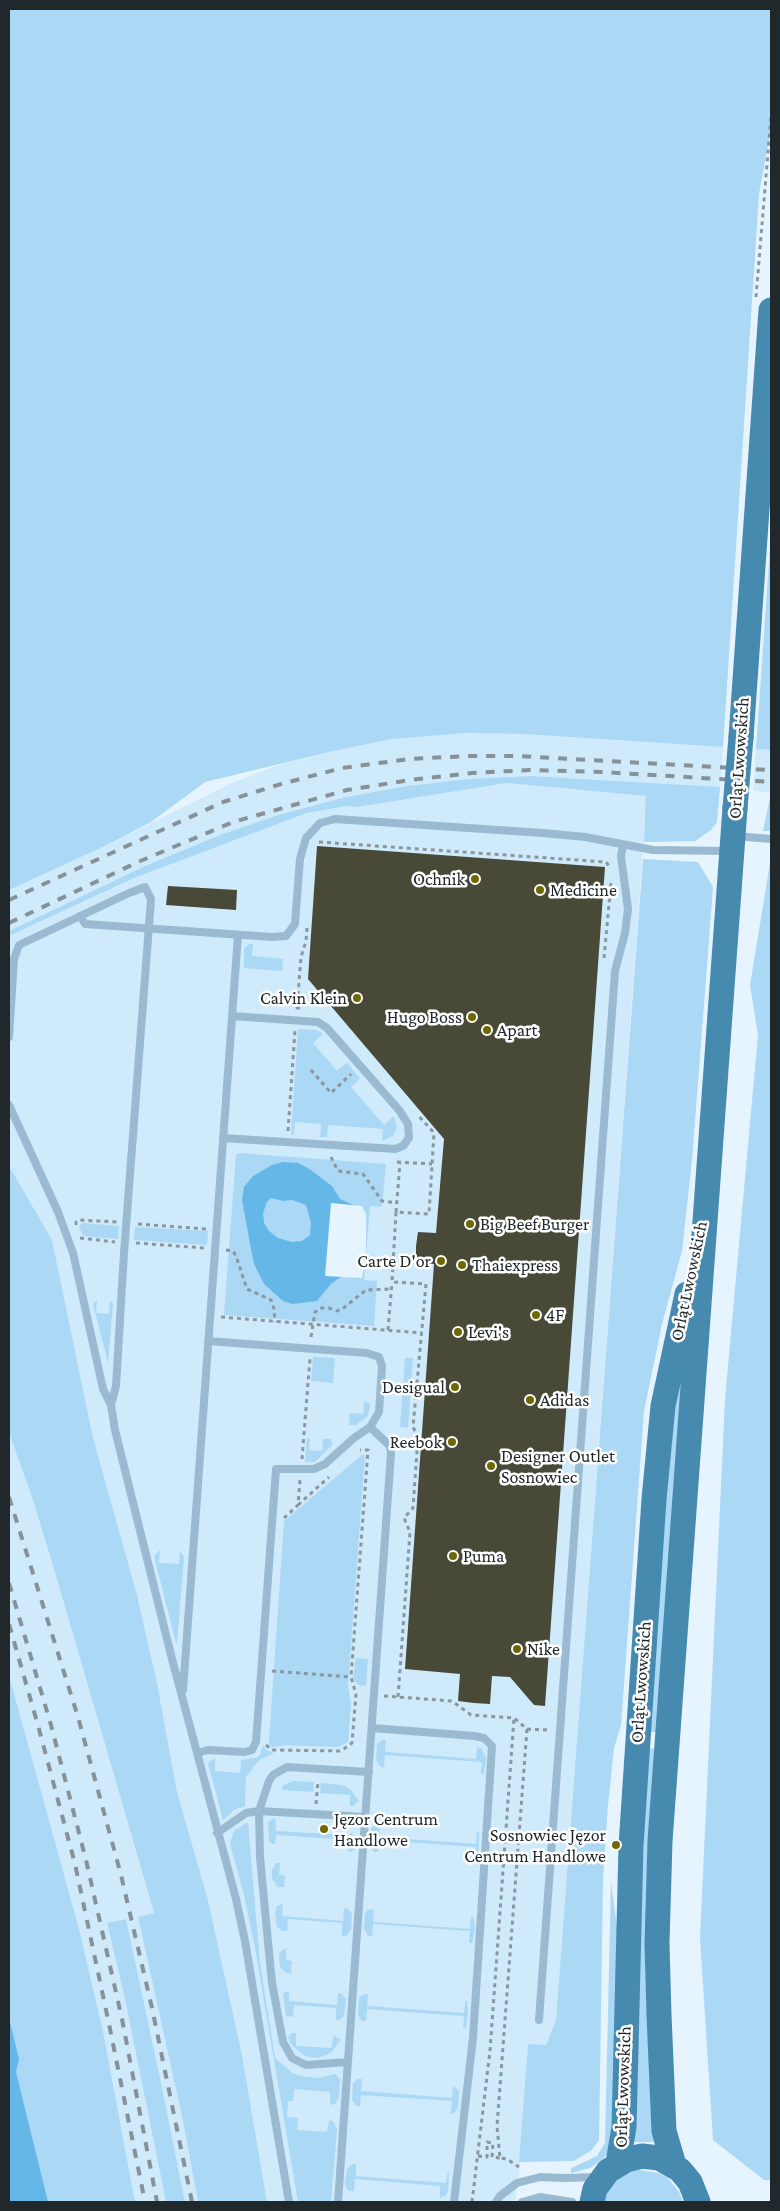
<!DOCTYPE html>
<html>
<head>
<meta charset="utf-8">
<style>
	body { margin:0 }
	#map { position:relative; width:780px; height:2211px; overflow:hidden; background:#e5f4fe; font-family:"Crimson Pro",serif }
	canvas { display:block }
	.frame { position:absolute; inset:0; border:10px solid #21282c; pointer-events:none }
</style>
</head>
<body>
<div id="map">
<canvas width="780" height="2211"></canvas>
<div class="frame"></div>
</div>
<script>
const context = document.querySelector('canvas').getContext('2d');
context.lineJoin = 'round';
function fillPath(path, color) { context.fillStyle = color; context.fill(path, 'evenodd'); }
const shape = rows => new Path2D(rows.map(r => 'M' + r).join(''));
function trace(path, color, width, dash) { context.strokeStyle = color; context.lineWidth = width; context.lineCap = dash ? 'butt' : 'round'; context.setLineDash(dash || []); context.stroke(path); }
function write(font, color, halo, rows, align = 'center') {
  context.font = font + ' "Crimson Pro",serif'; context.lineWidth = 5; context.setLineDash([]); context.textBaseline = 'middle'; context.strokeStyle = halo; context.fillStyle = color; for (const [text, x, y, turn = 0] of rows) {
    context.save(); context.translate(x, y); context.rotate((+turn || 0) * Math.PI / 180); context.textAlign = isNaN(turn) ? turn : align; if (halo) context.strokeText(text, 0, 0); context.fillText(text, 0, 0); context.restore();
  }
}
fillPath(shape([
	[467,733,523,734,723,747,720,787,531,776,469,779,346,797,278,815,220,835,145,866,9,931,9,890,105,846,234,782,279,765,329,752,392,739],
	[756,749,771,750,771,792,753,791],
	[507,783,647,796,556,2020,546,2045,528,2044,519,2174,515,2202,267,2202,242,2055,208,1900,177,1792,157,1683,137,1595,93,1439,52,1240,9,1166,9,936,134,878,307,813,347,806,358,807],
	[9,1433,33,1500,54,1569,154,1914,138,1917,183,2121,198,2202,185,2202,126,1919,107,1923,125,1999,166,2202,135,2202,103,2031,79,1929,9,1675]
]), '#cfeafb');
fillPath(shape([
	[9,9,771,9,771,129,759,194,723,747,523,734,467,733,392,739,329,752,205,782,151,822,105,846,9,890],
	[771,533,771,750,756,749],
	[531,776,720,787,717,822,711,830,695,841,644,842,646,796,507,783,357,807,347,806,307,813,134,878,9,936,9,931,145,866,220,835,278,815,346,797,408,786,469,779],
	[770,797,771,831,763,831],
	[771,857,771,2180,764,2180,713,2140,700,1938,725,1399,758,1035,750,985],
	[643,859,698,862,713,887,692,1160,682,1251,662,1324,644,1411,621,1725,614,1748,608,1805,603,1880,599,2140,592,2150,574,2161,519,2162,528,2044,546,2045,556,2020],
	[249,944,253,944,252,956,283,959,282,971,244,968,244,949],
	[298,1029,316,1030,323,1034,313,1043,337,1071,347,1063,360,1078,351,1087,384,1125,394,1116,397,1127,393,1136,382,1141,383,1129,328,1125,327,1137,320,1137,321,1124,295,1122,294,1135,291,1134],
	[239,1153,386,1164,382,1207,370,1206,364,1280,377,1281,374,1326,224,1315,236,1155],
	[9,1166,52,1240,93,1438,137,1595,157,1683,177,1792,208,1900,242,2055,267,2202,198,2202,183,2121,138,1917,154,1913,54,1569,33,1500,9,1433],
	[82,1223,119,1226,118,1239,83,1236,79,1226],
	[135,1227,208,1231,207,1245,134,1240],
	[97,1300,96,1313,109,1314,110,1301,113,1304,108,1363,93,1304],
	[684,1347,658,1732,648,1732,668,1458],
	[313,1357,335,1358,333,1383,311,1381],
	[405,1358,413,1358,408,1428,400,1427],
	[364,1401,370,1404,368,1416,356,1425,349,1425,350,1413,363,1414],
	[307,1438,310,1438,309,1450,322,1451,323,1439,330,1439,333,1444,315,1462,305,1462],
	[362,1455,365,1455,348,1686,351,1704,348,1742,338,1747,286,1745,273,1747,270,1746,269,1741,284,1521],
	[160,1550,159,1563,179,1564,180,1551,184,1557,177,1643,176,1643,155,1560,155,1555],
	[356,1658,368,1659,366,1686,358,1685,353,1679],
	[9,1675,79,1929,103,2031,135,2202,9,2202],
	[383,1740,386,1740,385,1752,476,1759,477,1747,481,1748,486,1758,484,1774,481,1774,482,1762,385,1755,384,1767,381,1767,376,1760,377,1744],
	[263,1745,266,1750,274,1753,259,1760,246,1777,245,1806,234,1810,223,1820,208,1763,215,1758,215,1771,240,1773,241,1760,256,1758,260,1755],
	[647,1748,657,1749,647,1976,654,2141,652,2142,635,2142,633,2140],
	[293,1781,314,1782,313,1792,282,1790,282,1786],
	[321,1783,342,1785,350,1789,359,1801,353,1806,350,1806,350,1795,320,1793],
	[275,1818,276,1831,349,1835,352,1832,356,1848,351,1852,348,1851,348,1840,276,1835,275,1844,272,1844,269,1841,268,1822],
	[246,1823,248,1823,260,1963,275,2058,291,2072,300,2076,319,2078,335,2074,340,2079,339,2097,335,2104,332,2105,330,2103,330,2092,294,2089,293,2101,288,2101,287,2117,298,2118,297,2130,327,2132,329,2120,333,2121,337,2129,331,2202,298,2202,255,1948,244,1895,230,1844,234,1831],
	[377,1824,380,1825,379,1837,476,1844,477,1832,479,1832,478,1858,475,1859,476,1847,379,1840,378,1852,374,1852,370,1846,371,1828],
	[276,1863,280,1863,279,1875,285,1876,284,1887,278,1887,272,1879,272,1870],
	[611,1882,617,1927,615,2126,608,2153,599,2162,590,2168,571,2173,571,2168,597,2156,605,2143],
	[283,1904,282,1916,343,1921,344,1909,347,1908,352,1914,351,1930,346,1936,342,1936,342,1923,288,1919,287,1931,282,1931,277,1927,275,1913,277,1906],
	[374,1909,373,1922,470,1929,471,1917,473,1917,475,1928,472,1943,469,1943,470,1931,373,1924,372,1936,368,1936,364,1928,365,1913,368,1910],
	[126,1919,162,2088,185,2202,166,2202,125,1999,107,1923],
	[286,1948,286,1960,292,1961,291,1973,286,1973,280,1967,279,1954,281,1951],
	[285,1992,289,1992,289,2001,337,2005,338,1993,341,1993,346,1999,344,2016,339,2020,336,2020,336,2008,294,2005,293,2017,286,2016,283,1994],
	[368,1994,367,2006,464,2013,465,2001,467,2001,468,2012,466,2028,463,2029,464,2016,367,2009,366,2021,362,2021,358,2015,359,1998,362,1995],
	[292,2033,296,2033,296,2046,332,2048,333,2036,341,2039,331,2053,318,2058,309,2057,302,2054,291,2044,288,2037],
	[358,2079,362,2079,361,2091,452,2098,453,2086,459,2091,458,2108,454,2113,451,2114,452,2101,361,2095,360,2106,356,2106,352,2100,353,2083],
	[352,2164,356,2164,356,2176,446,2183,448,2171,449,2172,448,2190,446,2195,440,2198,440,2186,355,2179,354,2191,350,2191,346,2188,345,2183,347,2169],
	[639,2170,658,2173,667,2177,679,2192,683,2202,603,2202,613,2183,629,2172]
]), '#aad8f5');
fillPath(shape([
	[283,1162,298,1163,308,1168,332,1186,340,1199,360,1208,342,1276,331,1284,317,1301,293,1304,283,1301,264,1284,254,1264,251,1249,242,1200,244,1187,253,1176,272,1165],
	[271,1198,284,1201,292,1200,306,1205,311,1223,310,1235,302,1241,292,1242,278,1238,269,1231,264,1223,263,1213,267,1202],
	[9,2018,19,2059,16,2072,48,2202,9,2202]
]), '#65b7e7');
fillPath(shape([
	[331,1203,362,1206,366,1214,366,1254,362,1278,325,1276]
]), '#e5f4fe');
fillPath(shape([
	[317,846,605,867,545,1706,534,1705,510,1677,492,1676,490,1704,474,1703,458,1701,460,1674,405,1669,434,1264,416,1262,416,1246,418,1232,436,1233,444,1139,308,979],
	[168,886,237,890,236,910,166,905]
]), '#494938');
trace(shape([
	[756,297,771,116],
	[319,842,606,862,609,866],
	[604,958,611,883],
	[300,1008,297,1008,301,957,306,941,307,928],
	[311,1070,331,1093,351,1074],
	[288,1131,295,1030],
	[331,1157,338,1171,363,1174,382,1201,397,1203],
	[397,1162,432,1164],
	[396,1212,400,1163],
	[138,1224,206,1229],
	[76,1225,76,1222,79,1220,117,1222],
	[80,1238,115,1242],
	[136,1243,205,1248],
	[226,1250,233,1251,236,1256,247,1289,271,1300,274,1309,275,1322],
	[221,1317,422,1333],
	[388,1330,392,1282],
	[311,1337,315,1312,320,1308,329,1308,336,1311,341,1310,366,1290,391,1289],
	[302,1459,310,1358],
	[298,1505,329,1477],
	[284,1518,298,1505,300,1480],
	[272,1671,351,1677],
	[384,1696,452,1701,471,1715,514,1718,527,1729,497,2126,500,2158,507,2159,519,2167],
	[398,1697,410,1532,404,1518,413,1508,418,1437,413,1427,426,1284,392,1282,396,1212,429,1214,434,1133,418,1115],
	[527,1729,548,1730],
	[266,1745,272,1750,341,1751,352,1743,356,1694,351,1677,368,1450,360,1450],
	[316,1804,318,1781],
	[478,2156,487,2157,487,2142,493,2143,492,2157,500,2158],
	[472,2202,490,2051,514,1718]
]), '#8b969e', 3, [4, 4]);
trace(shape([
	[735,836,771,839],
	[80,916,85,924,272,937,286,936,295,924,300,859,306,838,320,823,335,819,543,833,585,837,653,850,728,851],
	[9,1037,14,959,19,945,129,893,145,887,151,899,124,1253,116,1386,111,1405],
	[9,1105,58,1212,73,1253,103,1389,111,1405,115,1430,172,1659,236,1899,245,1941,289,2202],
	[223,1138,395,1149,403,1146,409,1138,408,1124,399,1110,327,1028,318,1022,232,1016],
	[183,1690,238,935],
	[372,1728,474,1736,484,1738,492,1746,473,2038,454,2202],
	[197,1753,208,1750,245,1752,252,1750,256,1742,276,1469,314,1469,325,1464,354,1438,370,1427,379,1412,382,1366,379,1357,367,1353,208,1341],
	[217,1833,246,1813,259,1811,366,1817],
	[539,2020,615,971,625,933,628,909,621,856,623,845],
	[348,2062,306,2065,292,2058,283,2042,272,1983,268,1942,260,1857,259,1811,269,1781,273,1775,287,1767,369,1772],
	[338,2202,391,1453,390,1446,370,1427],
	[496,2202,500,2196,517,2183,540,2177,565,2178,596,2177],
	[522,2202,540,2197,572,2202]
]), '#99bad0', 8);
trace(shape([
	[741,737,771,310],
	[618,2163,624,2127,631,1846,654,1499,663,1406,687,1294],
	[674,2165,664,2131,659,2015,657,1943,660,1841,735,808],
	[592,2202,595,2189,608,2171,626,2160,642,2156,659,2158,680,2170,690,2182,698,2202]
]), '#478ab0', 25);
trace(shape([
	[9,900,223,802,281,784,342,768,409,759,468,756,518,756,771,770],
	[9,923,138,862,233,822,347,790,410,780,472,773,530,770,601,772,771,782],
	[9,1497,78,1717,121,1875,152,2008,192,2202],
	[9,1583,51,1725,86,1860,122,2019,157,2202],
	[9,1624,39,1729,75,1864,109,2024,145,2202]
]), '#869198', 4, [9, 9]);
trace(shape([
	[735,808,741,737]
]), '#478ab0', 25);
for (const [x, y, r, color] of [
	[475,879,5,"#6d6801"],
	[540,890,5,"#6d6801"],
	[357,998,5,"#6d6801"],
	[472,1017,5,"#6d6801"],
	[487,1030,5,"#6d6801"],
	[470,1224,5,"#6d6801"],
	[441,1261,5,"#6d6801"],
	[462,1265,5,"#6d6801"],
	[536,1315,5,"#6d6801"],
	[458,1332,5,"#6d6801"],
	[455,1387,5,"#6d6801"],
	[530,1400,5,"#6d6801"],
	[452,1442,5,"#6d6801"],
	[491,1466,5,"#6d6801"],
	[453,1556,5,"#6d6801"],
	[517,1649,5,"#6d6801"],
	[324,1829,5,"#6d6801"],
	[616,1845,5,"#6d6801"]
]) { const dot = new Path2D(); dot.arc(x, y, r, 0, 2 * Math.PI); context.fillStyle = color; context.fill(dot); trace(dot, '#fff', 2); }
write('18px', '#21282c', '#fff', [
	["Orląt Lwowskich",739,758,-86],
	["Orląt Lwowskich",689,1281,-78],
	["Orląt Lwowskich",641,1682,-86],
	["Orląt Lwowskich",623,2087,-88]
]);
write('18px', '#21282c', '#fff', [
	["Ochnik",465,879,"right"],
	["Medicine",550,890],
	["Calvin Klein",347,998,"right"],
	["Hugo Boss",462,1017,"right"],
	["Apart",497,1030],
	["Big Beef Burger",480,1224],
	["Carte D'or",431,1261,"right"],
	["Thaiexpress",472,1265],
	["4F",546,1315],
	["Levi's",468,1332],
	["Desigual",445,1387,"right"],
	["Adidas",540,1400],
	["Reebok",442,1442,"right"],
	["Designer Outlet",501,1456],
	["Sosnowiec",501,1477],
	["Puma",463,1556],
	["Nike",527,1649],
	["Jęzor Centrum",334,1819],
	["Handlowe",334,1840],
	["Sosnowiec Jęzor",606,1835,"right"],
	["Centrum Handlowe",606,1856,"right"]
], 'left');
</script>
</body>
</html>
